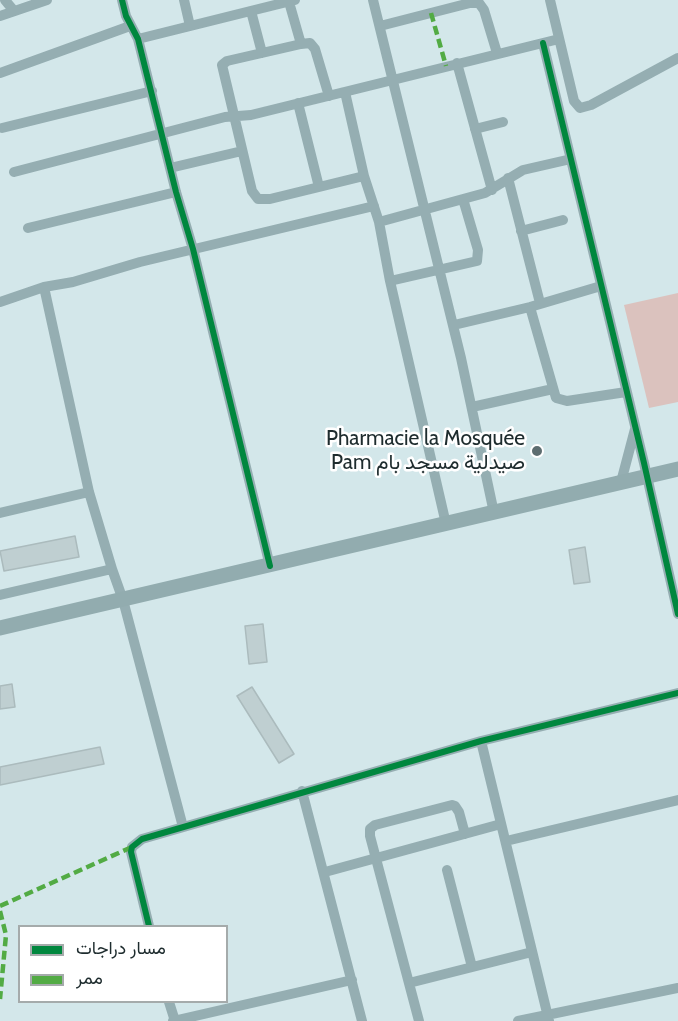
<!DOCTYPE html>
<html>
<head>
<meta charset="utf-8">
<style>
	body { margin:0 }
	#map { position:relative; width:678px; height:1021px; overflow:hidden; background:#d3e7ea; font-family:Cabin,Vazirmatn,sans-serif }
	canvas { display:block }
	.legend { position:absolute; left:18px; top:925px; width:210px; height:78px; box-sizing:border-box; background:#fff; border:2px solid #a5abab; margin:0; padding:8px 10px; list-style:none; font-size:18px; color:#1e2c2e }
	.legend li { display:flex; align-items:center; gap:12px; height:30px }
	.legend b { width:30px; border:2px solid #a5abab }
</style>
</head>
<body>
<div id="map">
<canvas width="678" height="1021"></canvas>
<ul class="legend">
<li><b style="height:8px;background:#00873e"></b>مسار دراجات</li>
<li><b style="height:8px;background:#52ab44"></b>ممر</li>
</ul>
</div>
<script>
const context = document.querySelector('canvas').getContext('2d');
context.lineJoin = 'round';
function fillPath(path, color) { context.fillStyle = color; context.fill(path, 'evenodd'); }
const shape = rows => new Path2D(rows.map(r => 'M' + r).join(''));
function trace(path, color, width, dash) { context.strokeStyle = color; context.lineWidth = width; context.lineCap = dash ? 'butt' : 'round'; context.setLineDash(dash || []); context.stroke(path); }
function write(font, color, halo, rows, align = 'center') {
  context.font = font + ' Cabin,Vazirmatn,sans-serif'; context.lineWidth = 5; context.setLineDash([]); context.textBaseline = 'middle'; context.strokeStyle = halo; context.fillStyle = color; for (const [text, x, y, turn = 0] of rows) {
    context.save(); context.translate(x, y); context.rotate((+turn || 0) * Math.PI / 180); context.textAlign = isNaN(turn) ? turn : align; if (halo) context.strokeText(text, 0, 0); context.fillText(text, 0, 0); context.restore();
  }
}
fillPath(shape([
	[678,293,678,402,649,408,624,305]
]), '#dbc2be');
const building = shape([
	[75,536,79,557,4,571,0,551,75,536],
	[585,547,590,582,574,584,569,550,585,547],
	[263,624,267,662,249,664,245,626,263,624],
	[12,684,15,707,0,709,0,686,12,684],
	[252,687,294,754,279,763,237,696,252,687],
	[100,747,104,764,0,785,0,767,100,747]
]);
fillPath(building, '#bfcfd1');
trace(building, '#abbbbd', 1.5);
trace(shape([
	[5,0,14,11],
	[122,0,126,16,138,39,176,192,193,249,270,566],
	[184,0,190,26],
	[373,0,461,358,494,513],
	[550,0,574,101,580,108,591,105,678,58],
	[289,2,301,44],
	[251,11,262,53],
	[0,16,47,0],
	[380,26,470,3,479,3,484,10,497,53],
	[138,39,295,0],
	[543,43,644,463,678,614],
	[457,63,492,190],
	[0,73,130,26],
	[345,92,364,176,379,222,390,281,446,524],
	[329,96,315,49,310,43,301,44,227,61,222,65,252,191,258,199,270,199,364,176],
	[298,103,319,187],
	[2,128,152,91],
	[475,129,503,122],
	[170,168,242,151],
	[14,172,225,117,251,115,559,39],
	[508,178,540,303],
	[379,222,485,193,523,170,571,159],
	[28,228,176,192],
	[521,231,563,220],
	[390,281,477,261,478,250,463,199],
	[44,287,89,492,112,569,123,600,183,827],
	[0,302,44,287,73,282,140,262,374,206],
	[530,307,556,398,567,401,626,392],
	[454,325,530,307,601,286],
	[472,407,553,389],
	[621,482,635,429],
	[0,513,89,492],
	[0,595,112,569],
	[481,741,549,1021],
	[302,791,362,1021],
	[506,841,678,800],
	[447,870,472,967],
	[325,872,501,824],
	[149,926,131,852,132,847,142,839,481,741,678,693],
	[409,983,532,952],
	[169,1002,175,1021],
	[173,1021,352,980],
	[419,1021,370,836,370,829,375,825,452,805,455,806,459,812,465,834],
	[518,1021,678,988]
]), '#95aeb2', 10);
trace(shape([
	[0,628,678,469]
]), '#92acaf', 15);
trace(shape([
	[431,13,446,66],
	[0,906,132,847],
	[0,911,6,935,0,999]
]), '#52ab44', 4.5, [9, 4.5]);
trace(shape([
	[122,0,126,16,138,39,176,192,193,249,270,566],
	[543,43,644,463,678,614],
	[149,926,131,852,132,847,142,839,481,741,678,693]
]), '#00873e', 6);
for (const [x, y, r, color] of [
	[537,451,6,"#5d6d70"]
]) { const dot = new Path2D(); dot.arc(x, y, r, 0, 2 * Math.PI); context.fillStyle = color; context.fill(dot); trace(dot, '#fff', 2); }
write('21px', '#1e2c2e', '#fff', [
	["Pharmacie la Mosquée",525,439],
	["Pam صيدلية مسجد بام",525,463]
], 'right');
</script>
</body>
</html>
